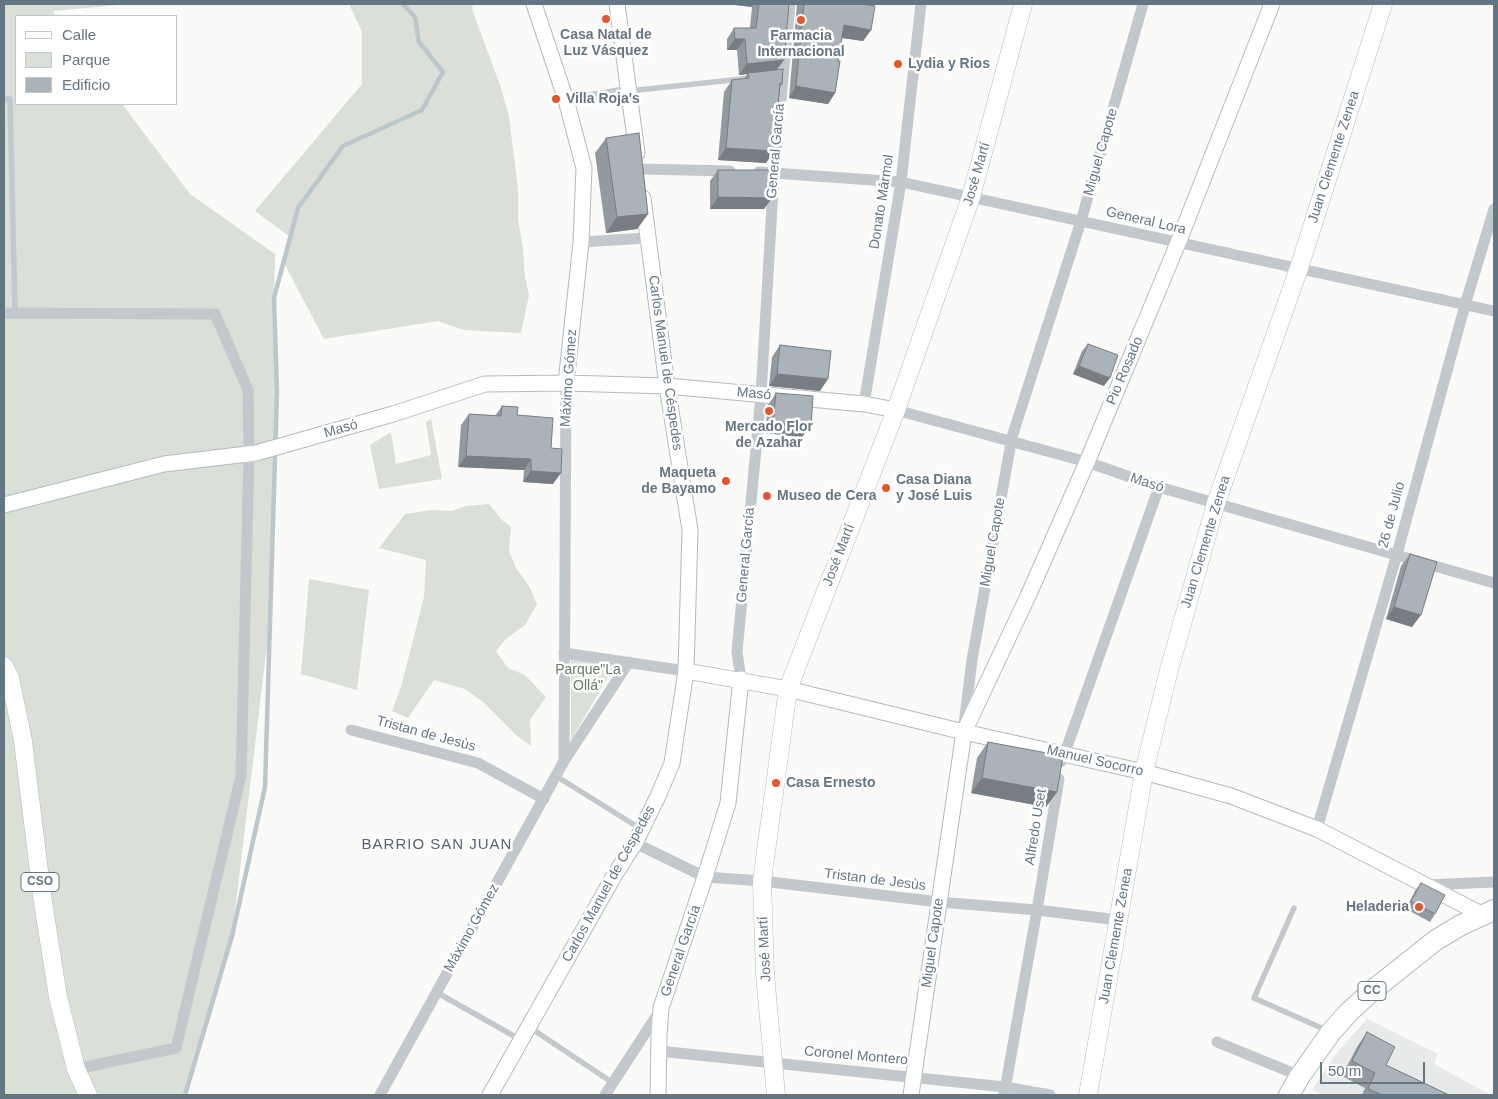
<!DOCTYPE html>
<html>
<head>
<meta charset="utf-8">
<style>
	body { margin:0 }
	#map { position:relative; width:1498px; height:1099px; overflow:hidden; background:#fafaf8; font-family:Helvetica,sans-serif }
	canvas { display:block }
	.frame { position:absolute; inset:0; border:5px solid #657683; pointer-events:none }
	.legend { position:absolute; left:15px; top:15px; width:162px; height:90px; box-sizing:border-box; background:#fff; border:1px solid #c1c8cd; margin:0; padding:6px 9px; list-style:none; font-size:15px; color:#657683 }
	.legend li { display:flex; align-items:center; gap:10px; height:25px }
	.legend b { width:25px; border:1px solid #c1c8cd }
	.scale { position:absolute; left:1320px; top:1062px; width:105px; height:22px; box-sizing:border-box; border:2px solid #657683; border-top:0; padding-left:6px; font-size:15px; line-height:18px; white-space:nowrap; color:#657683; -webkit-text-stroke:4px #fff; paint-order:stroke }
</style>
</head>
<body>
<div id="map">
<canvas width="1498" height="1099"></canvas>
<div class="frame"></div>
<ul class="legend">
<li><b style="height:6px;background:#fff"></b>Calle</li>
<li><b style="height:14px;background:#dadfd7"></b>Parque</li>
<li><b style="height:14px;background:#aab3b9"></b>Edificio</li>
</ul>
<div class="scale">50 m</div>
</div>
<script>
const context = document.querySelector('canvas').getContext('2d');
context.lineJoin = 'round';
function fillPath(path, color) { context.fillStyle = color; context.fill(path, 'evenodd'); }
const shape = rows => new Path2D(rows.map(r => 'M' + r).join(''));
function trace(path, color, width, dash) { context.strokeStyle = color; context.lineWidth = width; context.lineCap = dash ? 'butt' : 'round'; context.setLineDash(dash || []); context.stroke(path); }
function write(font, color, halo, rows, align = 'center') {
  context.font = font + ' Helvetica,sans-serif'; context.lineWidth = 5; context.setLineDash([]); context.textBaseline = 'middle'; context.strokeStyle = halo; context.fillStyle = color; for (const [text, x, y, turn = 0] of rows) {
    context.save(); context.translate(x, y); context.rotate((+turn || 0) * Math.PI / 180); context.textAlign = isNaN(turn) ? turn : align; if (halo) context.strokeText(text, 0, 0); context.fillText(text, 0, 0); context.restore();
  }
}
fillPath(shape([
	[1367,1019,1438,1054,1434,1064,1491,1095,1323,1095,1312,1090,1335,1055]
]), '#e8e9e9');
fillPath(shape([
	[4,4,131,4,53,11,56,16,16,16,16,104,122,104,190,194,275,254,274,298,277,392,271,612,232,936,185,1095,4,1095],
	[349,4,473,4,472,9,501,88,509,117,518,189,518,220,523,249,525,277,529,295,521,333,464,330,438,321,324,339,284,263,290,237,255,211,362,84,362,32],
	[431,419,442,479,379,489,370,445,391,432,396,464,431,455,426,422],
	[489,504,502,520,511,527,509,551,516,568,529,586,537,604,525,625,506,639,496,651,508,668,525,675,546,697,530,720,531,746,517,736,483,702,465,689,434,680,408,718,392,711,401,687,424,597,426,560,379,548,405,514,431,510,451,511,466,506],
	[309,579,369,590,357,690,301,674],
	[571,658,614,667,571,740]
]), '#dadfd7');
trace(shape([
	[185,1095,232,936,265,787,277,392,274,298,298,208,343,146,422,110,443,72,419,42,415,17,403,4]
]), '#bbc7cb', 4.5);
const secondary = shape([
	[534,4,566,100,584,168,581,242,566,383],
	[617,4,637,153],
	[4,505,164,464,256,453,393,414,485,384,566,383,667,386,864,404,896,410],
	[686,671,788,689,964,732,1144,772,1231,796,1317,829,1483,915],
	[490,1095,614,876,635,843,658,796,672,763,686,671,690,530,667,386,643,198],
	[658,1095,659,1035,661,1008,705,877,728,803,741,679],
	[911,1095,964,732,1028,596,1087,462,1178,243,1272,4]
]);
const primary = shape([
	[4,666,10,678,23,741,42,896,58,997,76,1069,88,1095],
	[776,1095,765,974,762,881,788,689,896,410,971,197,1023,4],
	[1088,1095,1144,772,1169,670,1216,503,1299,268,1383,4]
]);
const highway = shape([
	[1289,1095,1300,1076,1331,1032,1349,1012,1373,990,1436,940,1461,925,1494,910]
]);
trace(secondary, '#b3babf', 17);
trace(primary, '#b5babe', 19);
trace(highway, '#b4b9bd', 22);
trace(shape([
	[629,91,751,78],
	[4,99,10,99,15,312],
	[556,776,641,829],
	[1294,908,1254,998,1326,1030],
	[436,992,521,1040],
	[529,1027,613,1083]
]), '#c3c8cc', 5.5);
trace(shape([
	[566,100,601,96,628,91],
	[640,169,730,171],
	[759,172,901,182,1494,311],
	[581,242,647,238],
	[4,313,215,314,248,390,249,454,241,776,176,1048,76,1069],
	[864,404,901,182,921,4],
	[896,410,1087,462,1159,487,1494,583],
	[564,653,686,671],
	[741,679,737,652,761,395,774,172,790,4],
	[964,725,972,660,1012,437,1081,221,1143,4],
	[351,730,478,763,544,799],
	[564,761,566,383],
	[1062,761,1159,487],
	[1317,829,1397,554,1465,305,1494,209],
	[635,843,705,877,762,881,939,902,1037,910,1118,920],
	[1425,885,1494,882],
	[1217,1042,1300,1076],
	[659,1051,1005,1087,1050,1095],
	[380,1095,564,761,629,662],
	[605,1095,661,1009],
	[1004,1095,1037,910,1059,779]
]), '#c3c8cc', 11);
trace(secondary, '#fff', 15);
trace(primary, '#fff', 18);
trace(highway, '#fff', 20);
fillPath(shape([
	[727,4,789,4,777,70,782,84,780,87,774,151,766,163,718,160,724,92,732,80,744,79,747,74,739,75,737,50,727,50,727,39,734,28,750,28,752,7],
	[797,4,863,4,871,30,863,41,842,38,838,61,835,93,828,104,789,98],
	[606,138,648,214,637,229,606,233,595,153],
	[718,170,772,198,764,209,710,209,710,181],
	[1088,344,1104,386,1073,374,1082,351],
	[780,345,820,391,769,386,772,357],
	[776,393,802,437,765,433,768,405],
	[502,406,517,415,551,448,553,484,523,482,524,470,458,467,461,425,469,414,495,416],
	[1410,554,1412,627,1386,619,1401,566],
	[988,742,1057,792,1046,807,971,793,977,758],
	[1421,883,1435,914,1430,922,1406,909,1415,891],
	[1367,1032,1386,1065,1449,1095,1362,1095,1365,1088,1342,1076,1357,1047]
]), '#929a9f');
fillPath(shape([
	[727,4,754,4,752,7],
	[844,25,871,30,863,41,836,37],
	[735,39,745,39,737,50,727,50],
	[784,60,776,71,748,73,747,74,739,75,747,64],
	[796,86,835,93,828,104,789,98],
	[726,148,774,151,766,163,718,160],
	[718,197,772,198,764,209,710,209],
	[648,214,637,229,606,233,617,217],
	[1079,366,1110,378,1104,386,1073,374],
	[777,374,828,379,820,391,769,386],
	[773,422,811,426,802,437,765,433],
	[466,456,531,459,524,470,458,467],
	[531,471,561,473,553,484,523,482],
	[1394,607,1421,615,1412,627,1386,619],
	[982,778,1057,792,1046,807,971,793]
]), '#777d82');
const building = shape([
	[759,4,789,4,784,60,747,64,745,39,735,39,734,28,756,28,759,4],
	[804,4,863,4,875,6,871,30,844,25,838,61,840,61,835,93,796,86,804,4],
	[783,69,782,84,780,83,774,151,726,148,732,80,749,78,748,73,783,69],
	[639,133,648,214,617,217,606,138,639,133],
	[718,170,774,170,772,198,718,197,718,170],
	[1088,344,1118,355,1110,378,1079,366,1088,344],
	[780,345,831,351,828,379,777,374,780,345],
	[776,393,813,396,811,426,773,422,776,393],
	[502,406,518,407,517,415,553,418,551,448,562,449,561,473,531,471,531,459,466,456,469,414,501,416,502,406],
	[1410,554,1437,562,1421,615,1394,607,1410,554],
	[988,742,1063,756,1057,792,982,778,988,742],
	[1421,883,1445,895,1435,914,1411,901,1421,883],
	[1367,1032,1395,1047,1386,1065,1449,1095,1382,1095,1368,1089,1375,1073,1352,1061,1367,1032]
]);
fillPath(building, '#aab3b9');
trace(building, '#777d82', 1);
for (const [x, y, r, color] of [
	[606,19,5,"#e4572e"],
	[801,20,5,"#e4572e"],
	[898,64,5,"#e4572e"],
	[556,99,5,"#e4572e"],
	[769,411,5,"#e4572e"],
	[726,481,5,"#e4572e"],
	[886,488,5,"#e4572e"],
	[767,496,5,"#e4572e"],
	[776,783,5,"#e4572e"],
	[1419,907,5,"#e4572e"]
]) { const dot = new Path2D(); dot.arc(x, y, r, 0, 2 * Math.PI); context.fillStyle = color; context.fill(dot); trace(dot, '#fff', 2); }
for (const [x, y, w] of [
	[40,882,38],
	[1372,991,28]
]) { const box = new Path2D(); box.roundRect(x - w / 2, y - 9.5, w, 19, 4); context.fillStyle = '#fff'; context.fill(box); trace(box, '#657683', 1); }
write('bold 12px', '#657683', null, [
	["CSO",40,882],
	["CC",1372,991]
]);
write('bold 14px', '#657683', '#fff', [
	["Casa Natal de",606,35,"center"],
	["Luz Vásquez",606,51,"center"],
	["Farmacia",801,36,"center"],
	["Internacional",801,52,"center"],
	["Lydia y Rios",908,64],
	["Villa Roja's",566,99],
	["Mercado Flor",769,427,"center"],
	["de Azahar",769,443,"center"],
	["Maqueta",716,473,"right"],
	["de Bayamo",716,489,"right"],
	["Casa Diana",896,480],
	["y José Luis",896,496],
	["Museo de Cera",777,496],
	["Casa Ernesto",786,783],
	["Heladeria",1409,907,"right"]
], 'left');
write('14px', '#657683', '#fff', [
	["General García",776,151,-85],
	["Miguel Capote",1101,152,-74],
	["Juan Clemente Zenea",1334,157,-72],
	["José Martí",977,174,-74],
	["Donato Mármol",882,202,-81],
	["General Lora",1146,221,13],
	["Carlos Manuel de Céspedes",665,363,82],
	["Pio Rosado",1125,371,-67],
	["Máximo Gómez",569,378,-86],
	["Masó",754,394,5],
	["Masó",341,429,-16],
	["Masó",1147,483,18],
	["26 de Julio",1392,515,-75],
	["Miguel Capote",993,542,-80],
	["Juan Clemente Zenea",1206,542,-73],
	["General García",746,555,-85],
	["José Martí",839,555,-69],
	["Tristan de Jesùs",426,734,15],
	["Manuel Socorro",1095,761,13],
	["Alfredo Uset",1036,827,-81],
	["Tristan de Jesùs",875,880,7],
	["Carlos Manuel de Céspedes",609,884,-61],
	["Máximo Gómez",472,928,-61],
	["Juan Clemente Zenea",1116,936,-80],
	["Miguel Capote",933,943,-82],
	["José Martí",765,949,-93],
	["General García",681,951,-71],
	["Coronel Montero",856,1056,5]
]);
write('14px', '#687a64', '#fff', [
	["Parque\"La",588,670],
	["Ollá\"",588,686]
]);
context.letterSpacing = '1px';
write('15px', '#57646e', '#fff', [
	["BARRIO SAN JUAN",437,845]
]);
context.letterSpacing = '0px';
</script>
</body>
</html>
